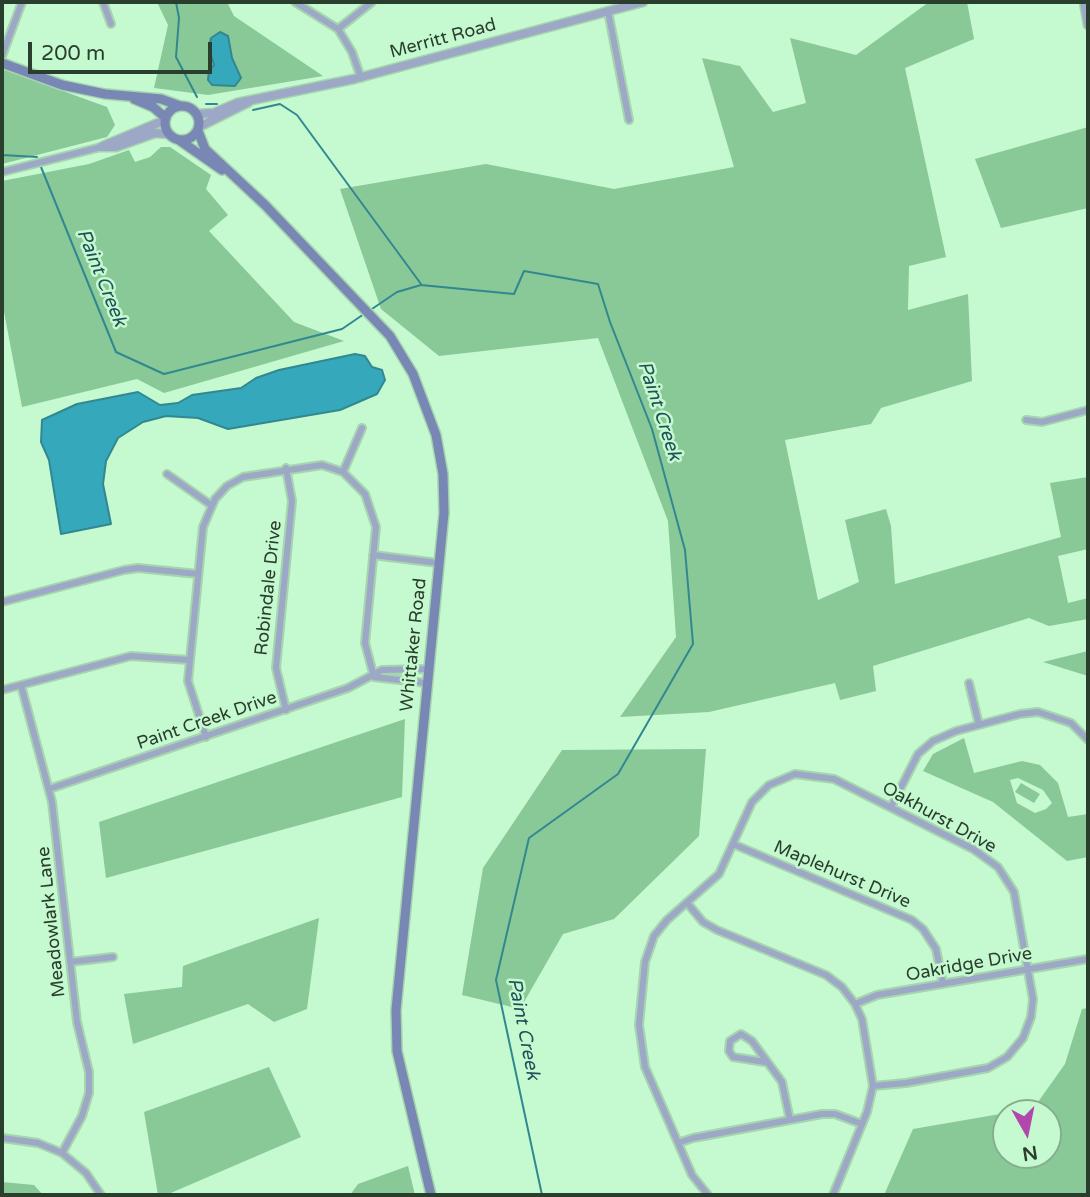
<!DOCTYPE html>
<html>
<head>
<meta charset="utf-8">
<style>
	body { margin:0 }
	#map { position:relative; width:1090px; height:1197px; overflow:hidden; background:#c5f9cf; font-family:"Varela Round",sans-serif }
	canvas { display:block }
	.frame { position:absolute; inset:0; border:4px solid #293e2d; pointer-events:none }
	.north { position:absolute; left:992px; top:1099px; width:70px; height:70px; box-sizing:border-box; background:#c5f9cf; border:2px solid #87ae8e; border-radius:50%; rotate:171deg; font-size:19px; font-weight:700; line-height:28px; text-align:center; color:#293e2d }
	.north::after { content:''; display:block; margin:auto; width:24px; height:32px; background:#b248ab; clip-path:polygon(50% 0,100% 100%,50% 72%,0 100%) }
	.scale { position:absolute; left:28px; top:42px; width:184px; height:32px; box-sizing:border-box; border:4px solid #293e2d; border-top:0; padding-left:9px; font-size:21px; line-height:24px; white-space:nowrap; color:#293e2d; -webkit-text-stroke:5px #c5f9cf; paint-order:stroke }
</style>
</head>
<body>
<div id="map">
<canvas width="1090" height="1197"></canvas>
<div class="frame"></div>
<div class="north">N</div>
<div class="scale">200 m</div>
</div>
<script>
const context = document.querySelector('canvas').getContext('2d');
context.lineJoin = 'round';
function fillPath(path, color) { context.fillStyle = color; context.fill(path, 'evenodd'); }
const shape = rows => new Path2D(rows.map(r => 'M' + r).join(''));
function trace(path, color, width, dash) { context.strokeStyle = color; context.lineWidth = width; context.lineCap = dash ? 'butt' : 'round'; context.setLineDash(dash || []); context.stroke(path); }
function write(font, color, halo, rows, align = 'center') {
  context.font = font + ' "Varela Round",sans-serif'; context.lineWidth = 5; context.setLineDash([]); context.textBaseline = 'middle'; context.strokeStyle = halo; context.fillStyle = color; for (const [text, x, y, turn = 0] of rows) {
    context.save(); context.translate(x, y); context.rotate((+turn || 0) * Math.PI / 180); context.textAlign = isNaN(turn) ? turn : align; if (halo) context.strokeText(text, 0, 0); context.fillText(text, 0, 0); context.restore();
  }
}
fillPath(shape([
	[157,2,227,2,234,16,323,76,208,95,154,88,168,25],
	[929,2,967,2,974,39,905,68,946,257,909,266,908,310,968,294,972,381,881,408,871,424,785,440,818,600,859,582,845,520,886,509,891,526,895,584,1061,537,1050,483,1088,477,1088,549,1058,556,1068,603,1088,598,1088,619,1049,626,1029,618,873,666,876,691,840,700,835,683,709,712,620,717,676,637,668,521,598,338,439,356,381,309,340,189,486,164,614,189,734,167,702,58,740,66,773,112,806,103,790,38,856,55],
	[2,69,107,107,115,125,107,137,2,164],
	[1088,127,1088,208,1001,228,975,159],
	[161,147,170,147,211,175,206,189,228,215,209,231,294,322,344,341,164,393,137,379,22,407,2,301,2,181,89,164,129,150,135,162,150,157],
	[1088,651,1088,676,1043,662],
	[405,719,402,797,106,878,99,822],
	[964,738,974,773,1022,761,1040,765,1058,783,1068,817,1088,814,1088,857,1067,861,993,802,923,771,933,754],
	[1018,778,1043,790,1052,803,1046,809,1035,813,1017,803,1010,780],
	[706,749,699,836,614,919,563,934,520,1009,462,995,483,868,562,750],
	[1021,783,1040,794,1034,803,1015,792],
	[319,918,307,1009,274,1022,248,1004,133,1044,124,994,182,987,183,966],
	[1088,1008,1088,1195,884,1195,913,1129,1006,1113,1006,1155,1048,1155,1048,1113,1007,1113,1033,1109,1065,1064,1082,1009],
	[269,1067,301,1137,166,1195,158,1195,144,1112],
	[408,1166,415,1195,350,1195,358,1184],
	[2,1182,34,1185,43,1195,2,1195]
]), '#89c897');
const water = shape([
	[220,32,228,36,232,58,241,78,235,86,212,85,208,80,209,70,214,65,209,48,211,38,220,32],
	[355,354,365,356,372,367,382,370,385,380,377,394,340,410,228,429,198,418,166,416,143,422,118,438,106,461,103,484,111,524,61,534,49,460,41,442,42,420,77,404,138,392,160,405,178,403,192,395,241,388,256,378,279,370,355,354]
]);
fillPath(water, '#36a8bb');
trace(water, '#328890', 2);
trace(shape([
	[176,2,179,18,176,57,197,97],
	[206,104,217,104],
	[253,110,280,104,297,115,421,284],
	[2,155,37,157],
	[41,167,116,352,164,374,342,329,364,314],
	[369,311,397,292,421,285,514,294,524,271,598,284,610,322,652,429,685,550,693,644,618,774,529,838,496,980,542,1195]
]), '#328890', 2);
const minor = shape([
	[103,2,111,24],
	[295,2,338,29,352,52,361,78],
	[608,11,629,120],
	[338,29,372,2],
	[2,56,22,2],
	[2,172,101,147],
	[1026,420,1042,422,1088,410],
	[343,472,362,428],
	[167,474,211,505],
	[373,555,438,563],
	[2,602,124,570,138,568,198,574],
	[374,677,426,683],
	[969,683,979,725],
	[21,685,52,802,77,1022,89,1072,89,1093,82,1116,62,1153],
	[2,690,131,656,189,660],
	[286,710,276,668,292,501,286,468],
	[206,737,188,681,203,527,215,499,227,486,243,477,322,465,343,472,365,494,376,527,365,643,374,677],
	[49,789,348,688,382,670,428,669],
	[891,807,918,754,933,741,956,731,1020,714,1038,712,1071,723,1088,740],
	[733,844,912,920,923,929,936,949,943,984],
	[688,904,703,922,717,930,826,975,842,987,855,1004,862,1019,873,1086,867,1112,833,1195],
	[70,962,113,957],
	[855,1004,877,995,1088,959],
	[765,1062,733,1057,729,1051,730,1041,741,1034,752,1041,782,1082,790,1120],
	[2,1138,38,1143,62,1153,86,1173,101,1195],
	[678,1143,693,1138,822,1114,835,1114,862,1124],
	[708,1195,692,1175,645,1067,639,1025,645,962,654,936,667,920,719,874,752,802,769,785,795,774,834,779,973,849,998,867,1014,892,1033,999,1031,1017,1023,1038,1007,1057,988,1068,906,1083,873,1086]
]);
const tertiary = shape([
	[1084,2,1088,25],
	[197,114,214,113,237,103,354,79,643,2],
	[199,127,249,102],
	[103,146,165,120],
	[101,147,116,147,155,133,169,134]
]);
const secondary = shape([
	[2,63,62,85,105,94,161,99,180,106],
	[134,99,153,107,166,118],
	'165 123a17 17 0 1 1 34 0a17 17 0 1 1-34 0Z',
	[198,131,205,149,265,205,390,336,413,374,436,435,443,474,444,513,396,1010,397,1051,431,1195],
	[179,140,222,170]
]);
trace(minor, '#a6d4af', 10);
trace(tertiary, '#a6d4af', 11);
trace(secondary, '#a6d4af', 12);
trace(minor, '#9da8c6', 6);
trace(tertiary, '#9da8c6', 8);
trace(secondary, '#7987b4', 9);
write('18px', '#293e2d', '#c5f9cf', [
	["Merritt Road",443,39,-15],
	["Robindale Drive",269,588,-84],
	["Whittaker Road",414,645,-84],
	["Paint Creek Drive",207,721,-19],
	["Oakhurst Drive",939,818,29],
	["Maplehurst Drive",842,875,23],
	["Meadowlark Lane",52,922,-96],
	["Oakridge Drive",969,965,-10]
]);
write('italic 19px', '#215159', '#c5f9cf', [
	["Paint Creek",101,278,68],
	["Paint Creek",659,411,72],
	["Paint Creek",523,1029,79]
]);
</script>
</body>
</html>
